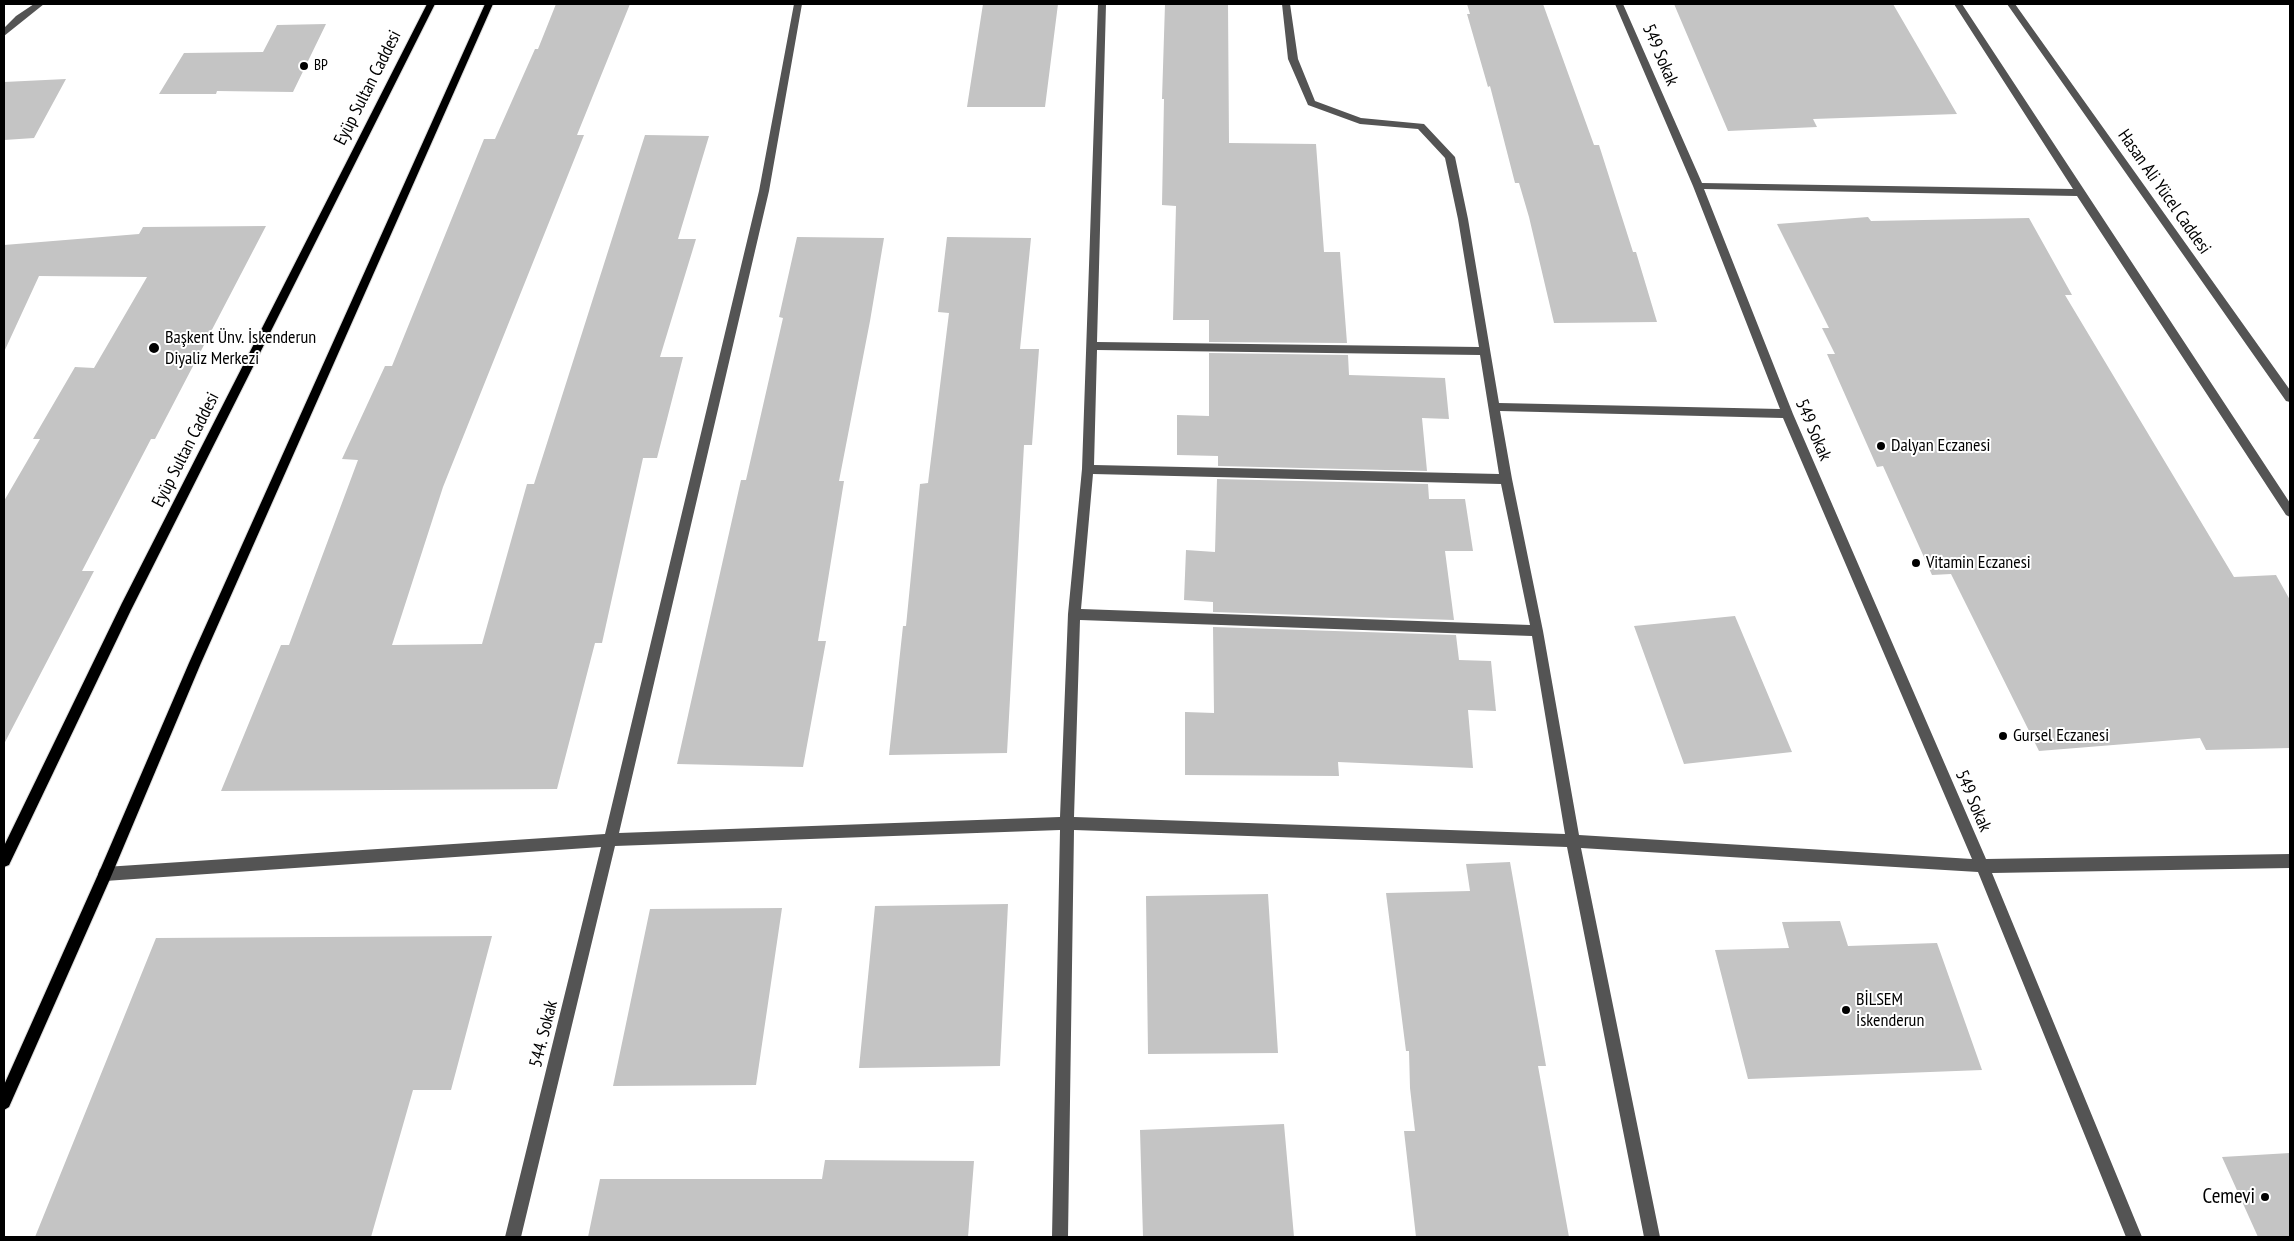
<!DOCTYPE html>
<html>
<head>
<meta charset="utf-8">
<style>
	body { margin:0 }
	#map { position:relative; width:2294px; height:1241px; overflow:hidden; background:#fff; font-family:"PT Sans Narrow",sans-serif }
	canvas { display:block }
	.frame { position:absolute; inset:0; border:5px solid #000; pointer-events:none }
</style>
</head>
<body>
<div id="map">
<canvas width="2294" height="1241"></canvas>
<div class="frame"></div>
</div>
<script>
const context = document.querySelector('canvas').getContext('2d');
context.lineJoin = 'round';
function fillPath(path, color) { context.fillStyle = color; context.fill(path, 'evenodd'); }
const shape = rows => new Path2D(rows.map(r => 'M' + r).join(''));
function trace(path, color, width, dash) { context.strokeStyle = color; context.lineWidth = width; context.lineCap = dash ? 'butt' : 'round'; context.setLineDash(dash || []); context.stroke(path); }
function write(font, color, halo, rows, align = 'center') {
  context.font = font + ' "PT Sans Narrow",sans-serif'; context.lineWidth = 4; context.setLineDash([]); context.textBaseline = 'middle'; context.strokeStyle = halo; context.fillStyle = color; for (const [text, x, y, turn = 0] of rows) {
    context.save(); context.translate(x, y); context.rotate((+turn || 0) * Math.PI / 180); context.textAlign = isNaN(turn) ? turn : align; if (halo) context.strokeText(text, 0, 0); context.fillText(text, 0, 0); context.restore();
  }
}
fillPath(shape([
	[556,4,630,4,577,135,584,135,443,487,392,645,482,644,527,484,534,484,645,135,709,136,678,239,696,239,660,357,683,357,657,458,643,458,602,643,595,643,557,789,221,791,281,645,289,645,358,460,342,459,385,366,392,366,484,139,495,139,535,49,538,49],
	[983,4,1058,4,1045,107,967,107],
	[1165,4,1228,4,1229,143,1316,144,1324,252,1340,252,1347,343,1209,342,1209,320,1173,320,1176,206,1162,205,1164,99,1162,99],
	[1467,4,1543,4,1594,145,1599,145,1633,252,1636,252,1657,322,1554,323,1529,217,1519,183,1515,183,1490,86,1488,87,1467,14,1470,14],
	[1674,4,1893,4,1957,114,1813,119,1817,127,1728,131],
	[326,24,293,92,217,91,216,94,159,94,184,53,263,52,277,25],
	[66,79,34,138,4,140,4,82],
	[1868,217,1871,221,2029,218,2072,295,2065,295,2234,577,2276,575,2290,600,2290,748,2206,750,2200,738,2039,751,1951,574,1932,575,1883,466,1877,467,1827,354,1835,354,1822,328,1829,328,1777,224],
	[266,226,155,439,151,439,82,571,94,571,4,744,4,501,40,439,33,439,75,367,94,368,147,277,39,276,4,352,4,245,139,234,143,227],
	[797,237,884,238,870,321,839,481,844,481,818,641,826,641,803,767,677,764,741,480,746,480,783,318,779,317],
	[947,237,1031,238,1020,349,1039,349,1032,445,1024,445,1007,753,889,755,903,626,906,626,920,484,928,483,949,313,938,312],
	[1209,353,1348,355,1349,375,1445,378,1449,419,1422,418,1427,471,1218,466,1218,456,1177,455,1177,415,1209,416],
	[1217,479,1428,484,1429,499,1465,499,1473,551,1445,551,1454,620,1213,612,1213,602,1184,600,1186,550,1215,552],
	[1735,616,1792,752,1684,764,1634,626],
	[1213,627,1456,635,1459,660,1491,661,1496,711,1468,710,1473,768,1338,762,1339,776,1185,775,1185,712,1214,713],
	[1510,862,1546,1066,1538,1066,1569,1237,1416,1237,1404,1131,1415,1131,1410,1088,1409,1051,1406,1051,1386,893,1470,891,1466,864],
	[1268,894,1278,1053,1148,1054,1146,896],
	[1008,904,1000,1066,859,1068,875,906],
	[782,908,756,1085,613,1086,650,909],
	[1840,921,1848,946,1937,943,1982,1070,1748,1079,1715,950,1789,948,1782,922],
	[492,936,451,1090,413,1090,371,1237,35,1237,156,938],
	[1284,1124,1294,1237,1143,1237,1140,1130],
	[2290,1153,2290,1237,2258,1237,2222,1157],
	[825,1160,974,1161,968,1237,588,1237,600,1179,822,1179]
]), '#c4c4c4');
const major = shape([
	[427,4,435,4,131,610,9,865,4,867,4,846,122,603,427,4],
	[485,4,493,4,201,663,110,879,9,1107,4,1110,4,1085,100,870,189,663,485,4]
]);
trace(major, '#dbdbdb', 2);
fillPath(shape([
	[34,4,44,4,4,36,4,28,16,16,34,4],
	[794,4,802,4,769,191,619,833,1060,817,1068,614,1082,469,1098,4,1106,4,1097,342,1479,347,1458,219,1445,158,1418,129,1360,124,1308,105,1288,59,1282,4,1290,4,1298,59,1315,101,1361,118,1424,124,1455,157,1468,219,1499,403,1780,409,1693,186,1615,4,1623,4,1702,183,2073,189,1954,4,1962,4,2290,503,2290,517,2286,515,2077,196,1704,189,1793,414,1986,859,2290,854,2290,868,1992,873,2142,1237,2126,1237,1978,872,1581,848,1660,1237,1644,1237,1567,847,1074,830,1068,1237,1052,1237,1060,830,615,846,521,1237,505,1237,601,847,105,881,100,879,98,874,100,869,105,867,605,834,759,191,794,4],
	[1097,350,1480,355,1499,474,1094,465,1097,350],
	[1500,411,1783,418,1972,859,1579,835,1543,631,1512,479,1500,411],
	[1093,474,1501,484,1530,625,1081,609,1093,474],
	[1080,620,1532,636,1565,834,1074,817,1080,620],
	[2007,4,2015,4,2290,390,2290,402,2286,401,2007,4]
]), '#545454');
fillPath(major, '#000');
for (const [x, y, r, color] of [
	[304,66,5,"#000"],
	[154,348,6,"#000"],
	[1881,446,5,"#000"],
	[1916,563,5,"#000"],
	[2003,736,5,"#000"],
	[1846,1010,5,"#000"],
	[2265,1197,5,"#000"]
]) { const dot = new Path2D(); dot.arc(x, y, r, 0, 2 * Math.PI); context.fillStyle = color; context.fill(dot); trace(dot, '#fff', 2); }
write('15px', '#000', '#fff', [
	["BP",314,66]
], 'left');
write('18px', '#000', '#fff', [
	["549 Sokak",1660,55,67],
	["Eyüp Sultan Caddesi",368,88,-63],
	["Hasan Ali Yücel Caddesi",2164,192,55],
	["549 Sokak",1813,430,67],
	["Eyüp Sultan Caddesi",186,450,-63],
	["549 Sokak",1973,801,67],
	["544. Sokak",544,1034,-76]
]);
write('18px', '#000', '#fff', [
	["Başkent Ünv. İskenderun",165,338],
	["Diyaliz Merkezi",165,359],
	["Dalyan Eczanesi",1891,446],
	["Vitamin Eczanesi",1926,563],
	["Gursel Eczanesi",2013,736],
	["BİLSEM",1856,1000],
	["İskenderun",1856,1021]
], 'left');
write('21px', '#000', '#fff', [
	["Cemevi",2255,1197]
], 'right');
</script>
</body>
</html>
